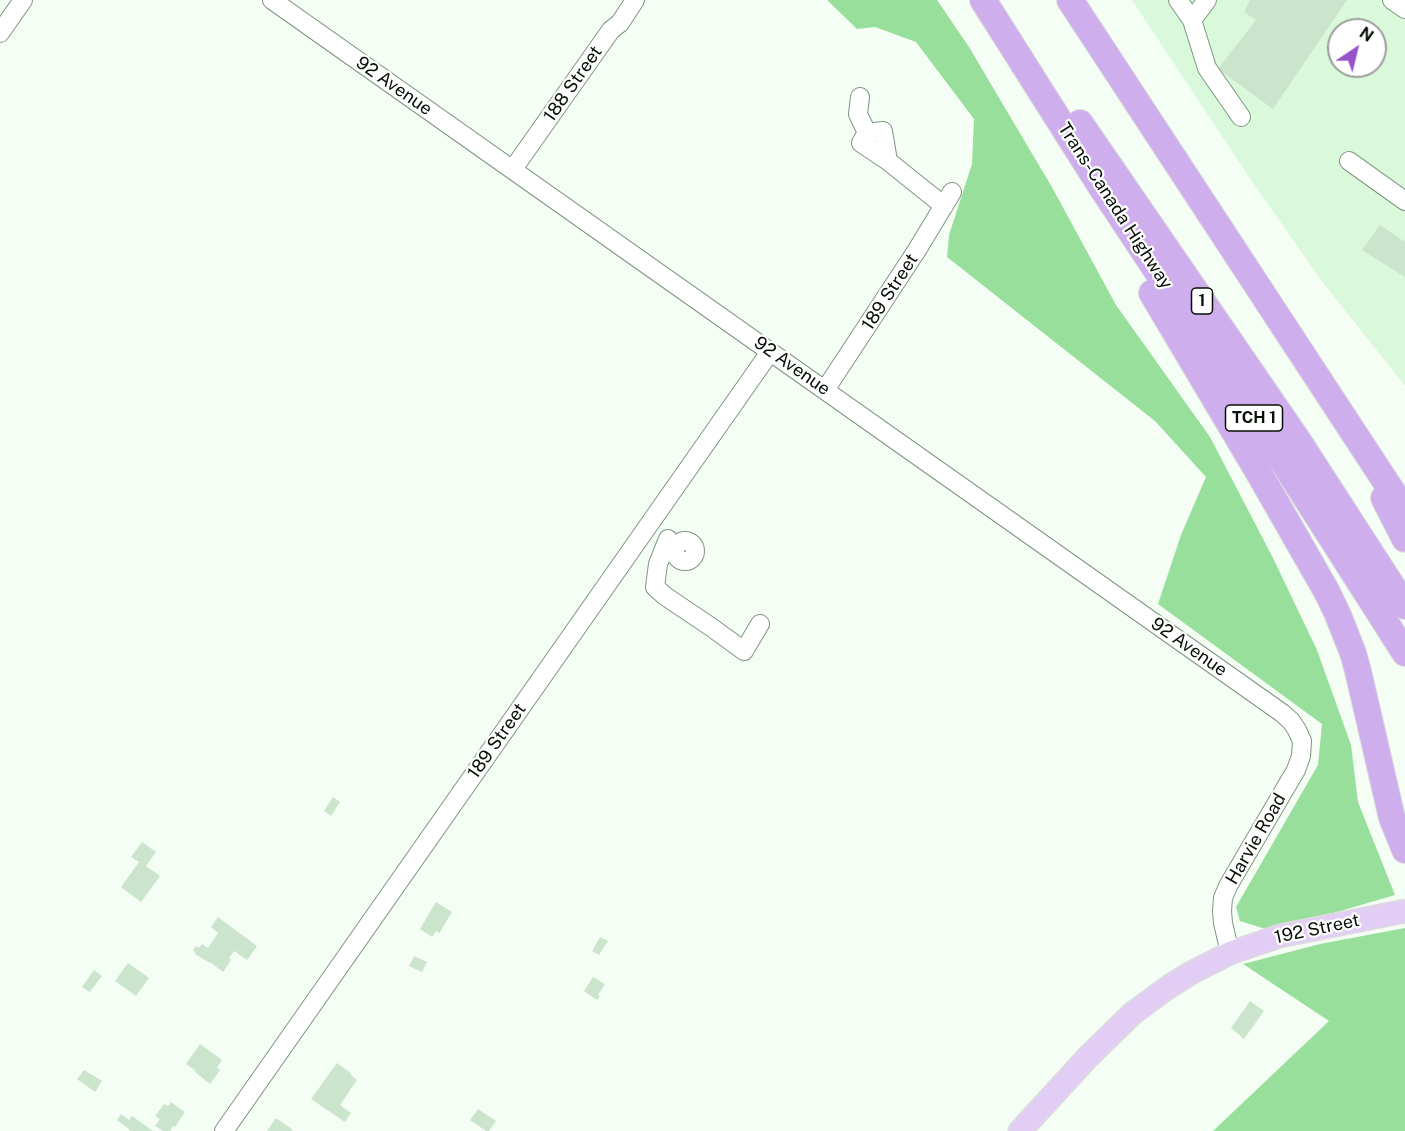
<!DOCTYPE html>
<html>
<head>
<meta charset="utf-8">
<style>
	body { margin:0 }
	#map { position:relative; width:1405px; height:1131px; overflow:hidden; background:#f4fef4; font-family:"Public Sans",sans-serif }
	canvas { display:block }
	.north { position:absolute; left:1327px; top:18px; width:60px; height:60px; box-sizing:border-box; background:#fff; border:2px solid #9c9f9c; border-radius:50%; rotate:35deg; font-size:16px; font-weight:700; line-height:24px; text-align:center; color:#070f07 }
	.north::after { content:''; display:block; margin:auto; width:21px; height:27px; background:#9754c9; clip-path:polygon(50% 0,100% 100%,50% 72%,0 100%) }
</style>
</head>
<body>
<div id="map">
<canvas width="1405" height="1131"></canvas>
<div class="north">N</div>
</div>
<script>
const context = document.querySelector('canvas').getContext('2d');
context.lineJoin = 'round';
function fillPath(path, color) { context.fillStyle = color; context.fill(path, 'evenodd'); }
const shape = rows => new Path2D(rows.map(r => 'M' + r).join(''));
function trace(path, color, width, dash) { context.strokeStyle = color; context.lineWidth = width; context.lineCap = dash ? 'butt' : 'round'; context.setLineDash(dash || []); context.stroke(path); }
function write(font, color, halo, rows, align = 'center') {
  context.font = font + ' "Public Sans",sans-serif'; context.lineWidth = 4.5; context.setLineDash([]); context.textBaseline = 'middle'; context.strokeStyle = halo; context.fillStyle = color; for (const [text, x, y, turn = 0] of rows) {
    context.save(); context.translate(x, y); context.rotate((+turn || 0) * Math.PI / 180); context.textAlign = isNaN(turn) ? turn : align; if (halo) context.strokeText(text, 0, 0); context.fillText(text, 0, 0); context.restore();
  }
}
fillPath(shape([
	[1132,0,1405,0,1405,386,1321,280,1247,174],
	[1339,30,1375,30,1375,66,1339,66]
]), '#daf9db');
fillPath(shape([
	[827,0,937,0,969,47,1053,189,1116,305,1210,437,1272,556,1317,650,1351,745,1358,802,1395,895,1272,931,1240,921,1236,907,1318,765,1322,724,1158,604,1181,535,1206,477,1155,421,947,257,949,235,972,164,974,119,916,42,875,27,857,29],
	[1405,928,1405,1131,1213,1131,1329,1021,1243,964,1320,944]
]), '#99df9c');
fillPath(shape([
	[1250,0,1347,0,1273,109,1218,69,1256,20,1244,12],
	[1380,225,1405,242,1405,277,1362,250],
	[333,797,340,802,331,816,324,811],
	[142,842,156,852,146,866,160,876,141,902,121,887,139,862,131,857],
	[436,902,452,912,440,932,439,933,436,931,432,937,420,929],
	[218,917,257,946,247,960,234,951,229,958,231,960,223,972,210,962,210,963,195,954,196,953,193,950,196,946,199,948,202,944,208,948,218,933,211,927],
	[600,937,608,941,599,955,592,951],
	[414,956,427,962,422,972,409,966],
	[128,963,149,978,136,996,115,981],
	[94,970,102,976,90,992,82,987],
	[593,977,605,984,598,995,600,996,597,1000,584,991],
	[1250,1001,1264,1011,1244,1039,1231,1028],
	[200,1044,222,1060,217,1068,220,1070,210,1084,195,1072,196,1071,186,1064],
	[337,1063,352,1074,351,1075,357,1080,340,1105,351,1113,345,1122,311,1099],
	[84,1070,102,1081,95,1092,77,1079],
	[171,1102,185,1112,175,1127,173,1126,170,1131,163,1131,155,1126,160,1119,155,1116,164,1104,168,1106],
	[478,1109,496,1121,489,1131,486,1131,470,1120],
	[121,1114,129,1120,132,1116,153,1131,129,1131,130,1130,117,1120],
	[276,1118,293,1130,292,1131,267,1131]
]), '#cbe4cc');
const minor = shape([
	[272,0,1282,713,1291,721,1297,730,1302,741,1301,756,1296,770,1228,886,1223,898,1222,911,1223,923,1230,953],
	[1178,0,1192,20],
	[1207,0,1192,20,1207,68,1241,117],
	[1392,0,1405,9],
	[0,33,23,0],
	[860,97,858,114,867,133],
	[888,161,861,143,867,133,883,131,888,161,944,206],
	[1349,161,1405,201],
	[513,169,611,30,620,23,635,0],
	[825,390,917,250,952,192],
	[668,539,658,564,655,587,665,596,711,627,744,651,760,624],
	'675 551a10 10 0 1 1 20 0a10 10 0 1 1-20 0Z',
	[224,1131,770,352]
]);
const major = shape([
	[1020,1131,1088,1057,1133,1013,1170,986,1191,973,1230,953,1280,936,1405,911]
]);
const highway = shape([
	[983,0,1100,185,1280,457,1405,653],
	[1070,0,1405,511],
	[1080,123,1299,442,1405,606],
	[1152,293,1259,473,1327,592,1338,615,1353,653,1358,671,1389,805,1392,818,1405,850],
	[1384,498,1405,539]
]);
trace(minor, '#7f9680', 20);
trace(major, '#dcdddc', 25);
trace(highway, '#dcdddc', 28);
trace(minor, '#fff', 18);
trace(major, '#e2cef4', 22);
trace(highway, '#cfaeed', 26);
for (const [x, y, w] of [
	[1202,301,21],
	[1254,418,57]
]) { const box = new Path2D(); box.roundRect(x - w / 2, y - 13, w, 26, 4.5); context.fillStyle = '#fff'; context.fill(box); trace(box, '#070f07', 1.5); }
write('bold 16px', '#070f07', null, [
	["1",1202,301],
	["TCH 1",1254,418]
]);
write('18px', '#070f07', '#fff', [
	["188 Street",573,84,-55],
	["92 Avenue",394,86,35],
	["Trans-Canada Highway",1115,206,57],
	["189 Street",890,292,-57],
	["92 Avenue",792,366,35],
	["92 Avenue",1189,647,35],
	["189 Street",497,741,-55],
	["Harvie Road",1256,839,-60],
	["192 Street",1317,929,-12]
]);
</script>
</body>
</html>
